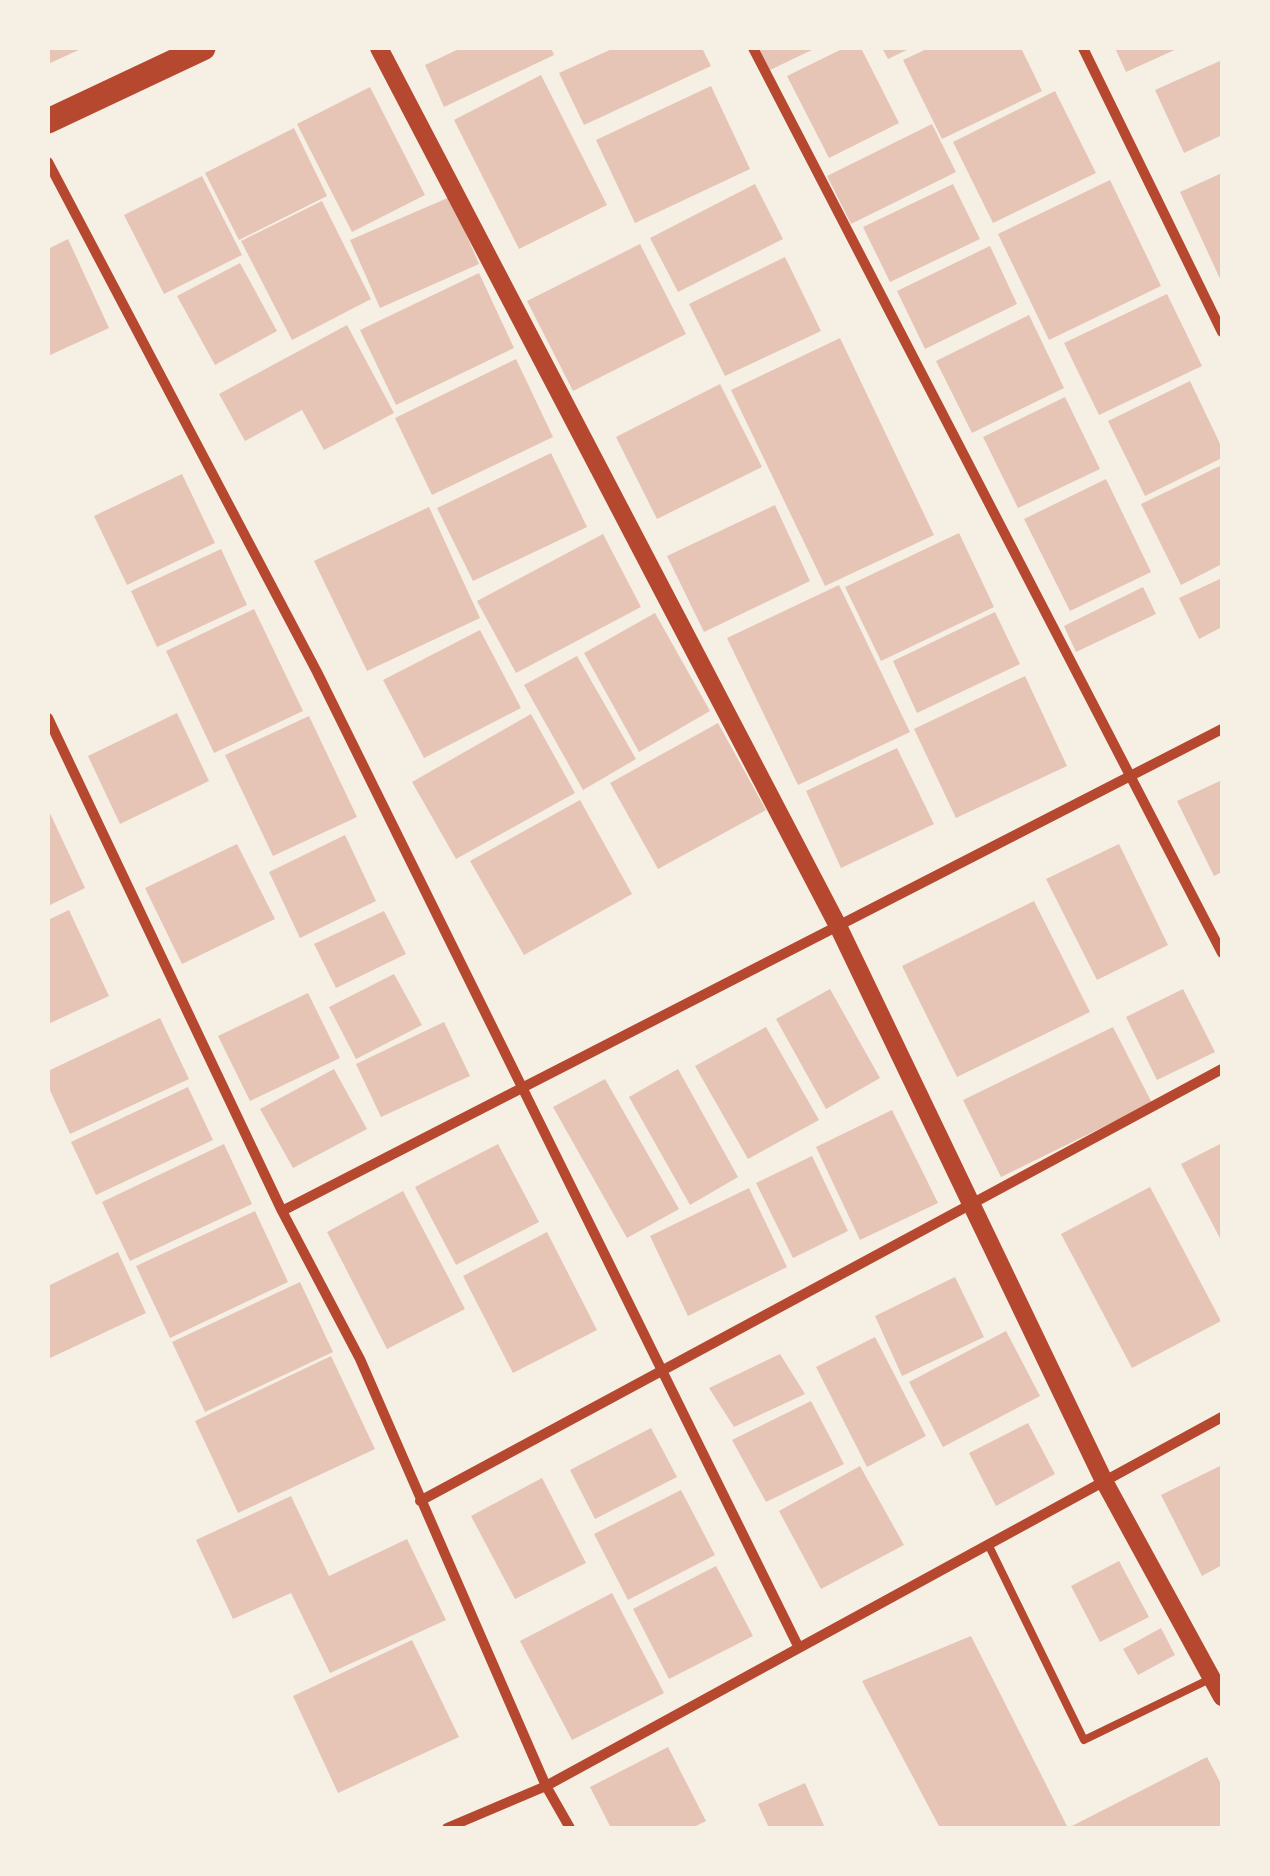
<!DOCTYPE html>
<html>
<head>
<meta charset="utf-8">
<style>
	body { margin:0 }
	#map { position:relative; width:1270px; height:1876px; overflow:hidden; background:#f6efe4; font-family:"Archivo Narrow",sans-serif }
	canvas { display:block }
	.frame { position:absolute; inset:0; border:50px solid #f6efe4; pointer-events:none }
</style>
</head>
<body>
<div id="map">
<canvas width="1270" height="1876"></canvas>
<div class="frame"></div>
</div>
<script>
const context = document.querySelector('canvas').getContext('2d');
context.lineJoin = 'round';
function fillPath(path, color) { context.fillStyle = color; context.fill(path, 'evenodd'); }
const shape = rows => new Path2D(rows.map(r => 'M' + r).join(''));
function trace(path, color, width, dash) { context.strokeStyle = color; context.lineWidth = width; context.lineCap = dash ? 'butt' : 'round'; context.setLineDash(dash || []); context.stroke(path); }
fillPath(shape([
	[48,48,83,48,48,64],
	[461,48,551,48,554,55,444,107,425,65],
	[614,48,702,48,711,66,584,125,559,73],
	[757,48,816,48,768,71],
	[844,48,861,48,899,123,829,158,787,76],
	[882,48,911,48,888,59],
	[929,48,1021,48,1042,91,942,139,903,60],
	[1115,48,1179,48,1126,72],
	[1222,60,1222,135,1184,153,1155,90],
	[541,75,607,205,519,249,454,120],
	[711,86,750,169,635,223,596,140],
	[370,87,425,195,352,232,297,124],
	[1055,91,1096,173,993,223,953,142],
	[932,124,956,172,851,224,827,176],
	[294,128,327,196,239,240,205,173],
	[1222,173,1222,283,1180,192],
	[202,176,242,255,164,294,124,215],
	[1110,180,1161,286,1049,340,998,234],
	[755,184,783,239,678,292,650,238],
	[953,184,980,239,890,282,863,227],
	[450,197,479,264,380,308,350,240],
	[322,201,371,299,292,340,241,241],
	[68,239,109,328,48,356,48,249],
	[640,244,686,334,573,391,527,301],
	[990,246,1017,304,925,349,897,291],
	[785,257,821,331,725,376,689,304],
	[240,263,277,331,215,365,177,296],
	[479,273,514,348,396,405,360,330],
	[1167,294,1202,366,1099,415,1064,343],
	[1029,315,1064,388,972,433,936,361],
	[347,325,394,413,324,450,302,410,245,441,219,394],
	[840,338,934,535,825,586,731,390],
	[516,359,553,437,432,495,395,418],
	[1190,381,1222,448,1222,458,1145,496,1108,421],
	[720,384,762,467,657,519,616,437],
	[1065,397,1100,469,1018,508,983,437],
	[551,453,587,527,473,581,437,508],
	[1222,465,1222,564,1181,585,1141,504],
	[182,474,215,543,127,585,94,516],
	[1106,479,1151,572,1070,611,1024,519],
	[775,505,810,581,704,632,667,556],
	[429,507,480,618,367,671,314,561],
	[959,533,994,607,881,661,845,587],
	[603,534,641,607,516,673,477,601],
	[221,549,247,605,157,647,131,591],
	[1222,578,1222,627,1199,639,1179,598],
	[839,585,910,732,798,785,727,638],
	[1143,587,1156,614,1076,652,1064,626],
	[254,609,303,711,214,753,166,651],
	[995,612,1020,664,917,713,893,661],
	[655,613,710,711,639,752,584,653],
	[480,630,521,708,424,758,383,680],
	[577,656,636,759,583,790,524,685],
	[1025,676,1067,766,956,818,914,729],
	[177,713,209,781,120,824,88,756],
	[531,714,575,793,456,859,412,782],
	[309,716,357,817,273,856,225,755],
	[718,723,766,810,658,869,610,783],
	[897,748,934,824,841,868,806,791],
	[1222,780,1222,872,1214,876,1177,801],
	[580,800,632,894,524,955,470,861],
	[48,809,85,888,48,906],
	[345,835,376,901,300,938,269,872],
	[237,844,275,919,182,964,145,888],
	[1119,844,1168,945,1097,980,1046,879],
	[1034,901,1090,1012,957,1077,902,966],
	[69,910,109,996,48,1024,48,920],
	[384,911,406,954,336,988,314,944],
	[394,974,422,1025,356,1059,329,1007],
	[830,989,880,1078,826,1109,776,1019],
	[1183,989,1215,1052,1157,1080,1126,1017],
	[308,993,340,1058,250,1101,218,1036],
	[160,1018,189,1079,70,1134,48,1086,48,1071],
	[444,1022,470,1076,381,1117,356,1064],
	[766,1027,819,1120,748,1159,695,1066],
	[1113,1027,1152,1103,1001,1177,963,1100],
	[334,1069,367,1129,293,1168,260,1109],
	[678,1069,738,1177,690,1205,629,1097],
	[605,1079,679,1209,627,1238,553,1107],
	[188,1087,213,1140,96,1195,71,1142],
	[892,1110,938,1203,860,1240,816,1147],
	[1222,1143,1222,1242,1181,1164],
	[224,1144,252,1204,130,1261,102,1202],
	[498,1144,539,1222,456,1265,415,1187],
	[812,1156,848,1231,793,1258,756,1183],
	[1150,1187,1221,1321,1132,1368,1061,1234],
	[749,1188,787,1267,688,1316,650,1236],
	[403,1191,465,1309,387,1349,327,1232],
	[255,1211,288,1282,170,1338,136,1266],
	[547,1232,597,1330,513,1373,463,1276],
	[118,1252,146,1313,48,1359,48,1286],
	[955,1277,984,1337,902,1376,875,1316],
	[300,1282,333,1352,205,1412,172,1342],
	[1006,1331,1040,1396,943,1447,909,1382],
	[875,1337,926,1436,867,1467,816,1367],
	[780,1354,805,1394,734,1427,709,1388],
	[331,1356,375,1449,238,1513,195,1421],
	[811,1401,844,1464,766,1502,732,1440],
	[1028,1423,1055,1474,996,1506,969,1453],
	[651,1428,677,1477,595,1519,570,1470],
	[1222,1465,1222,1565,1202,1576,1161,1495],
	[860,1466,904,1545,821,1589,779,1511],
	[542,1478,586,1563,515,1599,471,1516],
	[681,1490,715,1555,628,1600,594,1534],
	[291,1496,329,1576,407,1539,446,1620,330,1673,291,1593,233,1619,196,1540],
	[1119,1561,1149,1617,1100,1642,1071,1586],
	[716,1566,753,1636,669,1679,633,1609],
	[612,1593,664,1693,572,1740,520,1641],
	[1161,1628,1175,1655,1138,1675,1123,1649],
	[971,1636,1068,1828,1207,1757,1222,1786,1222,1828,940,1828,862,1681],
	[412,1640,459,1737,338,1793,293,1696],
	[668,1747,706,1821,692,1828,611,1828,590,1787],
	[805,1783,825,1828,769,1828,758,1804]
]), '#e6c5b7');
trace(shape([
	[988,1544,1084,1740,1212,1678]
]), '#b5482f', 8);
trace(shape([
	[753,48,1222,953],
	[1083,48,1222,332],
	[48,162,317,672,799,1648],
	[48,718,282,1211,360,1359,546,1786,570,1828],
	[282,1211,1222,729],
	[420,1501,1222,1069],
	[447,1828,546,1786,1222,1417]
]), '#b5482f', 10);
trace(shape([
	[379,48,838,926,1104,1481,1222,1697]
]), '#b5482f', 18);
trace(shape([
	[48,121,203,48]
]), '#b5482f', 25);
</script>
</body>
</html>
